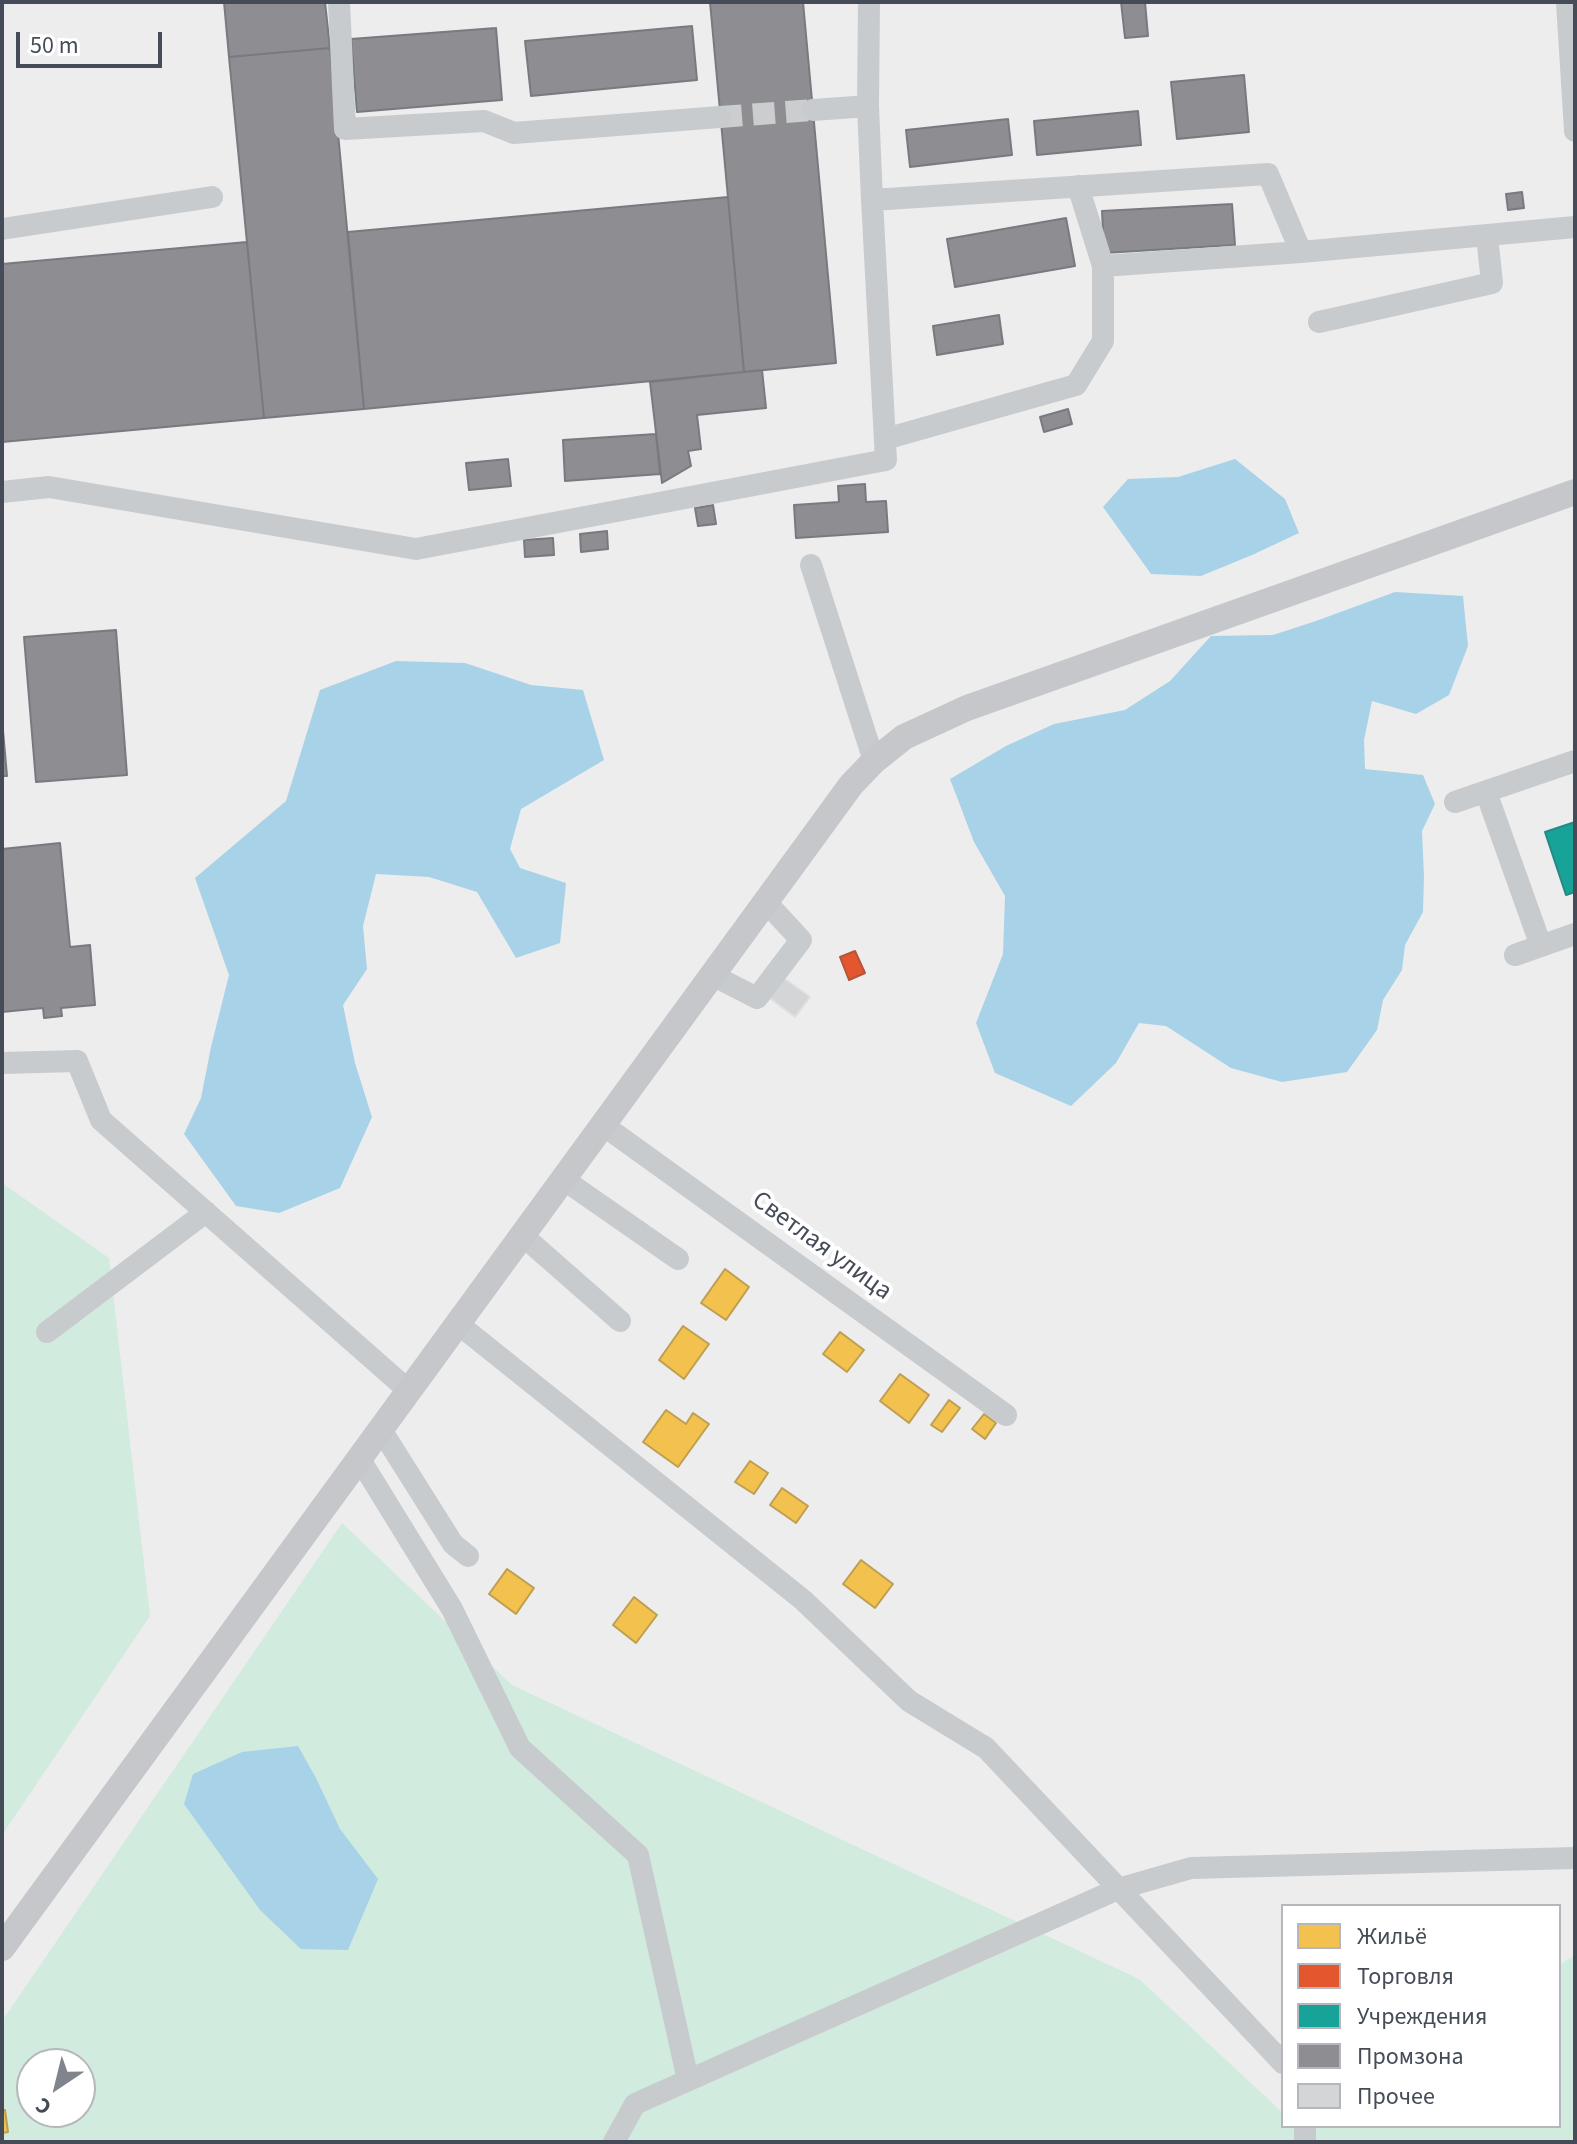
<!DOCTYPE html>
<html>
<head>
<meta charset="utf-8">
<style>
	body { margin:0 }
	#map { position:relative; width:1577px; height:2144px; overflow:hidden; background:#ededed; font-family:"Source Sans 3",sans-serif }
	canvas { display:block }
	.frame { position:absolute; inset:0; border:4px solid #454c57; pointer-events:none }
	.legend { position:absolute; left:1281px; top:1904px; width:280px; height:224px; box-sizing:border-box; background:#fff; border:2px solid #b5b7bc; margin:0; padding:10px 14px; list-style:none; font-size:24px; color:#454c57 }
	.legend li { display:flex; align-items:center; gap:16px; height:40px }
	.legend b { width:40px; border:2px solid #b5b7bc }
	.north { position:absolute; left:16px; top:2048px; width:80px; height:80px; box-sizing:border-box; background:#fff; border:2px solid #b5b7bc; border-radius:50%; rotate:215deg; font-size:22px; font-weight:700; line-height:32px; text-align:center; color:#454c57 }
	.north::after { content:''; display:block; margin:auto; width:28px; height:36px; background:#80848c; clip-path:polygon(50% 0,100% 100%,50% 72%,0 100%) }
	.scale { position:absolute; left:16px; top:32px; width:146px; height:36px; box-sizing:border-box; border:4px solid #454c57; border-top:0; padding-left:10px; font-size:24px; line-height:28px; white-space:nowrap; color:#454c57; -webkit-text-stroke:6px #fff; paint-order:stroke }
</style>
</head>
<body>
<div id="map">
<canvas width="1577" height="2144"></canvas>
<div class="frame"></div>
<ul class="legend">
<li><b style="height:22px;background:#f2c14e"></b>Жильё</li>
<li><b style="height:22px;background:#e4572e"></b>Торговля</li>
<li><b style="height:22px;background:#17a398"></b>Учреждения</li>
<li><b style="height:22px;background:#8d8d92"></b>Промзона</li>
<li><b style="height:22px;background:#d4d5d7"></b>Прочее</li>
</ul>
<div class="north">С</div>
<div class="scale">50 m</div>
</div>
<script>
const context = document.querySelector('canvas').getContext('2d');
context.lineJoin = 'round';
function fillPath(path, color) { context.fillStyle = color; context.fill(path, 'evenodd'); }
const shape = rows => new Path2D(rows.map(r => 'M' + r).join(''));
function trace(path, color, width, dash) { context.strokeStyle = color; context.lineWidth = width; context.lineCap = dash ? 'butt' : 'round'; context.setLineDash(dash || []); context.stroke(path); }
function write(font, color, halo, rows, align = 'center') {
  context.font = font + ' "Source Sans 3",sans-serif'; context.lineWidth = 8; context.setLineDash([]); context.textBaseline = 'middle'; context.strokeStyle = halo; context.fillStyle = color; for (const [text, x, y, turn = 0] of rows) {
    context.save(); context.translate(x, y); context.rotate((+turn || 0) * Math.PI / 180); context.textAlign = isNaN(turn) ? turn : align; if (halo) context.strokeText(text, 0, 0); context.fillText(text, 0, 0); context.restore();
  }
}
fillPath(shape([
	[2,1183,109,1258,150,1616,2,1835],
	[342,1523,512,1685,1139,1979,1283,2113,1283,2126,1559,2126,1559,1965,1575,1955,1575,2142,2,2142,2,2021],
	[32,2064,80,2064,80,2112,32,2112]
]), '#d2ebdf');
fillPath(shape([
	[1235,459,1285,499,1299,533,1252,555,1201,576,1151,574,1103,507,1128,479,1178,477],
	[1395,592,1463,596,1468,646,1449,695,1416,714,1372,701,1364,740,1365,769,1423,775,1435,804,1422,831,1424,877,1423,912,1405,945,1402,970,1383,1000,1377,1030,1347,1072,1282,1082,1231,1068,1166,1026,1139,1023,1116,1063,1071,1106,995,1073,976,1023,1003,954,1005,896,974,842,950,779,1006,746,1054,724,1125,710,1170,681,1211,636,1273,635,1316,621],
	[396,661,465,663,531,685,583,690,604,760,521,809,510,849,520,868,566,883,560,943,516,958,477,892,429,877,376,874,363,926,367,969,343,1005,355,1063,372,1117,340,1188,279,1213,236,1206,184,1134,201,1098,211,1047,229,975,195,878,286,801,320,690],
	[298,1746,316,1778,340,1829,378,1879,348,1950,301,1949,260,1910,184,1804,193,1774,242,1752]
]), '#a8d2e7');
const homes = shape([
	[725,1269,749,1287,726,1320,701,1303,725,1269],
	[683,1326,709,1344,684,1379,659,1360,683,1326],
	[840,1332,864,1350,847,1372,823,1354,840,1332],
	[900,1374,929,1395,909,1423,880,1401,900,1374],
	[949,1400,960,1408,942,1432,931,1425,949,1400],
	[666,1410,686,1424,693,1413,709,1424,678,1467,643,1442,666,1410],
	[984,1414,996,1423,985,1439,972,1429,984,1414],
	[750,1461,768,1473,754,1494,735,1482,750,1461],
	[782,1488,808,1506,796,1523,770,1505,782,1488],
	[861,1560,893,1584,875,1608,843,1584,861,1560],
	[507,1569,534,1588,516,1614,489,1594,507,1569],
	[634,1597,657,1615,636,1643,613,1625,634,1597],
	[2,2110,5,2110,8,2132,2,2133,2,2110]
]);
fillPath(homes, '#f2c14e');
trace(homes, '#be9e51', 2);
const shops = shape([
	[855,951,865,973,849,980,840,957,855,951]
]);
fillPath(shops, '#e4572e');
trace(shops, '#b4543a', 2);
const public = shape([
	[1575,822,1575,892,1566,895,1545,832,1575,822]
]);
fillPath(public, '#17a398');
trace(public, '#258984', 2);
const industry = shape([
	[224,2,325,2,330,48,229,57,224,2],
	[710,2,803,2,836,363,744,372,710,2],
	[1121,2,1145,2,1148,36,1125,38,1121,2],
	[692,26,697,80,531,96,525,41,692,26],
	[496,28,502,100,357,112,351,39,496,28],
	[330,48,364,409,264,418,229,57,330,48],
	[1244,75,1249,132,1177,139,1171,82,1244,75],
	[1138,111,1141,145,1037,155,1034,121,1138,111],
	[1008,119,1012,155,910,167,906,130,1008,119],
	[1522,192,1524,208,1508,210,1506,194,1522,192],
	[728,197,744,372,364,409,348,232,728,197],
	[1232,204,1235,245,1104,253,1102,211,1232,204],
	[1066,218,1075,266,955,287,947,239,1066,218],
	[247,242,264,418,2,442,2,264,247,242],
	[999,315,1003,344,937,355,933,326,999,315],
	[762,370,766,408,697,415,701,449,688,451,691,466,662,483,650,382,762,370],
	[1068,409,1072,424,1044,432,1040,417,1068,409],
	[656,434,660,474,565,481,563,440,656,434],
	[508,459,511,486,469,490,466,463,508,459],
	[865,484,866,502,886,501,888,532,796,538,794,505,839,502,838,486,865,484],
	[713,505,716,524,698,526,695,508,713,505],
	[607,531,608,549,581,552,580,534,607,531],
	[553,538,554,555,525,557,524,540,553,538],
	[116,630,127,775,36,782,24,637,116,630],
	[2,719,7,776,2,776,2,719],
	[60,843,70,947,90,945,95,1005,61,1008,62,1016,44,1018,43,1008,2,1012,2,849,60,843]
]);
fillPath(industry, '#8d8d92');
trace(industry, '#777a80', 2);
const building = shape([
	[774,971,810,997,795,1017,760,991,774,971]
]);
fillPath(building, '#d4d5d7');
trace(building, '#dedfe0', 2);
trace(shape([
	[720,117,813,110]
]), '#cbcdcf', 22, [22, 11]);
trace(shape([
	[339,2,345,129,484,121,514,133,720,117],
	[869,2,868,106,872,200,1268,174,1301,252,1575,227],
	[1567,2,1575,131],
	[813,110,868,106],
	[1078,186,1103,266],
	[2,229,212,197],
	[1319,322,1492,283,1487,236],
	[885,439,1076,385,1103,341,1103,266,1301,252],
	[2,492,49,487,416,549,886,460,872,200],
	[811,565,874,761],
	[1486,792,1541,946],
	[1455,802,1575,761],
	[1515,955,1575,934],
	[712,975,757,998,801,940,766,902],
	[2,1063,77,1061,101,1120,408,1390],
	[603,1125,1006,1415],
	[563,1179,678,1259],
	[522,1235,620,1321],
	[457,1323,803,1600,909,1701,986,1748,1283,2063],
	[47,1332,206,1212],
	[380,1428,453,1544,468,1556],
	[359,1458,452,1609,520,1748,638,1855,688,2080],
	[614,2142,635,2104,1118,1889,1191,1868,1575,1858],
	[1305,2142,1305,2126]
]), '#c8cbce', 22);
trace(shape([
	[2,1948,851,785,874,761,904,737,967,708,1575,492]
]), '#c5c7ca', 26);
write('26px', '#454c57', '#fff', [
	["Светлая улица",821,1247,36]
]);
</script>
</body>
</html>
